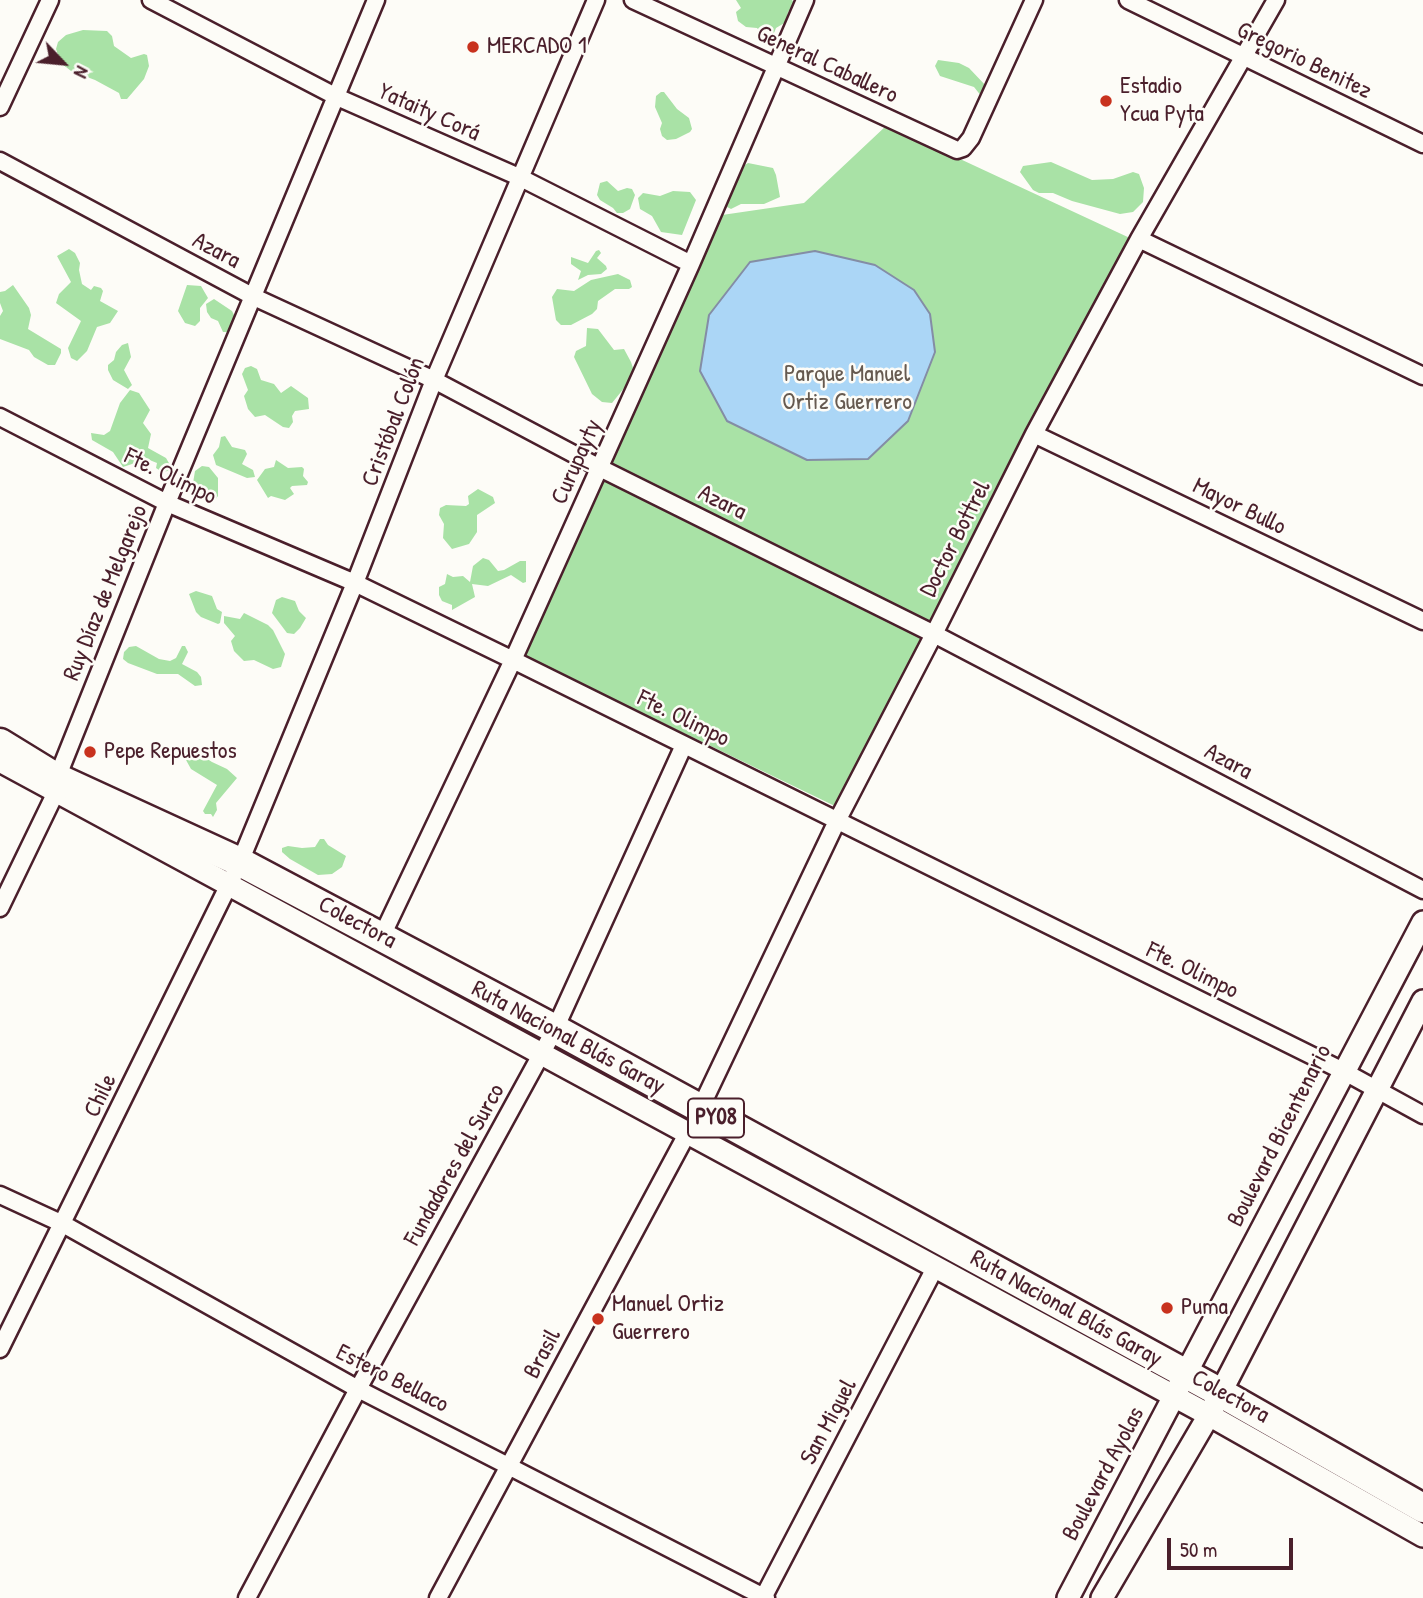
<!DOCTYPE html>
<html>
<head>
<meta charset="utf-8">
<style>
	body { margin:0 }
	#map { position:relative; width:1423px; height:1598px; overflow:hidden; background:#fdfcf7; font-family:"Patrick Hand",sans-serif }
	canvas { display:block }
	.north { position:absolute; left:28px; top:28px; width:70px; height:70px; -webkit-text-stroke:5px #fdfcf7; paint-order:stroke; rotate:116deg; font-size:19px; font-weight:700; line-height:28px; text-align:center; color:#4a1f2b }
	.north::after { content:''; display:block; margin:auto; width:24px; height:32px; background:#4a1f2b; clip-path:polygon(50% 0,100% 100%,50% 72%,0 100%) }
	.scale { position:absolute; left:1167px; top:1538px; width:126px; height:32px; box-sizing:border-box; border:4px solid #4a1f2b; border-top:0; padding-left:9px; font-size:21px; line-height:24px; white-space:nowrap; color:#4a1f2b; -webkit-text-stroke:5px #fdfcf7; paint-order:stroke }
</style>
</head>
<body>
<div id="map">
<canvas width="1423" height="1598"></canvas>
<div class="north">N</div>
<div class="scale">50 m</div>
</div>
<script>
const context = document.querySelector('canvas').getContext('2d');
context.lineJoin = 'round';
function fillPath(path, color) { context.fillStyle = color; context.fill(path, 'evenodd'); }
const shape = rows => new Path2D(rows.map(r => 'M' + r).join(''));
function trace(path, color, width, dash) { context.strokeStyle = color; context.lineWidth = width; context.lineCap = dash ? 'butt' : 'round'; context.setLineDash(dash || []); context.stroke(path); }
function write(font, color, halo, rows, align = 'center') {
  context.font = font + ' "Patrick Hand",sans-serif'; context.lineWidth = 5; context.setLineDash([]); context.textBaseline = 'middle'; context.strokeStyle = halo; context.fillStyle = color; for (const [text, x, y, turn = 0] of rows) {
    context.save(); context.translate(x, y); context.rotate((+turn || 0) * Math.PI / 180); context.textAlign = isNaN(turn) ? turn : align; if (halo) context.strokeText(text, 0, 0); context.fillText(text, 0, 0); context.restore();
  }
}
fillPath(shape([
	[736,0,792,0,795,5,788,12,786,22,776,28,772,38,765,38,757,28,746,27,738,21,736,12,741,8],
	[83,30,107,31,112,36,114,46,131,58,144,54,147,55,149,66,144,79,127,99,121,99,119,93,95,80,71,71,61,63,56,49,58,42,66,35],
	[938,60,959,63,969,68,987,87,982,97,974,87,940,76,935,66],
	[661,92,664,92,677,109,689,118,692,129,690,132,676,139,667,140,662,136,660,129,662,123,655,107,656,96],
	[887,125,1132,239,837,807,524,656,722,215,804,203],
	[1051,162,1092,180,1113,179,1133,172,1139,174,1144,188,1143,202,1133,212,1120,214,1072,201,1053,193,1039,193,1033,190,1020,172,1023,166],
	[748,163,773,168,776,175,780,197,764,204,741,204,731,209,725,206,737,170],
	[607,181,618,191,627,188,632,189,635,195,630,209,623,213,617,213,613,208,600,200,597,195,600,183],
	[673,191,690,192,696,200,682,235,661,232,652,216,640,209,638,198,643,193,660,196],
	[69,249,75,253,80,263,79,270,82,284,91,290,94,286,101,288,103,291,100,301,118,311,110,323,97,327,87,351,77,361,71,358,68,348,81,321,56,303,59,294,71,282,57,256],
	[599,250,601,253,597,258,606,266,607,269,601,274,588,275,578,280,581,271,571,264,571,257,588,263,596,251],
	[618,274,630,280,632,287,629,289,615,289,598,301,597,309,592,314,571,325,561,325,556,320,552,297,557,289,574,291,591,280],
	[13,285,29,308,31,315,28,329,61,349,61,353,55,365,48,365,34,357,29,350,0,339,0,316,3,311,0,303,0,292,5,291],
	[187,285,201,286,208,298,200,308,200,321,195,326,185,323,178,311],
	[214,299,232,311,236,319,235,332,223,332,218,321,211,318,207,312,206,304],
	[587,328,598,329,614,350,624,349,631,362,633,368,629,382,612,403,602,402,592,394,574,357,576,351,586,346],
	[128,343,131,357,124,370,132,385,128,389,113,380,108,370,108,365,114,360,116,352,122,345],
	[251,366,257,369,261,380,274,384,281,393,291,386,308,398,309,409,295,411,292,416,293,422,289,428,283,427,265,415,255,417,248,409,244,396,248,390,242,374,245,368],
	[130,390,139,393,150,410,143,423,151,434,148,448,166,458,173,470,162,472,156,468,157,463,147,459,123,467,113,452,92,440,91,433,104,435,110,431,120,403],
	[225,436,232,447,245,450,247,454,242,464,253,470,255,477,247,478,216,465,213,455,219,447,221,437],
	[276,460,288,468,302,467,304,469,303,476,308,482,307,485,292,486,290,488,294,494,285,500,271,496,268,498,257,480,265,469,274,467],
	[202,466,209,467,218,478,218,496,215,500,203,497,193,483,195,471],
	[478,489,493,497,495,503,477,515,477,532,469,544,452,549,443,538,444,524,439,515,440,508,446,505,466,506,469,504,468,496],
	[483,558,489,560,498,571,504,570,520,561,526,561,526,582,523,583,511,575,488,586,472,584,475,597,452,610,452,605,442,601,439,595,439,587,445,584,447,574,453,577,463,576,470,582,473,566],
	[196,591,212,596,217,609,222,612,220,623,218,624,201,617,196,612,189,594],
	[282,597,295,601,299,611,306,618,300,628,294,634,287,633,272,613,276,600],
	[244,613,268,625,273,630,285,654,281,667,273,669,254,660,244,661,234,651,231,641,235,636,224,623,224,616,240,619],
	[136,646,159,659,170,661,176,658,182,646,185,646,188,652,182,664,197,672,201,677,202,685,195,686,178,674,157,674,128,663,123,659,124,652,129,647],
	[191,752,198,753,212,762,227,769,237,778,216,803,217,810,213,817,211,814,205,814,203,811,217,785,191,769,186,760,188,753],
	[320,839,324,839,328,845,346,856,342,867,332,874,318,875,290,859,282,852,282,848,288,846,302,848,315,847]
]), '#a9e2a6');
const water = shape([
	[815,251,875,265,914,290,930,314,935,352,908,421,868,459,807,460,727,421,700,371,709,315,750,262,815,251]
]);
fillPath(water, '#abd6f6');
trace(water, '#848da5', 2);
const street = shape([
	[151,0,337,97,519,177,691,264],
	[633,0,957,150,963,148,971,138,1034,0],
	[1128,0,1423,144],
	[0,107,50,0],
	[0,161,254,297,434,380,600,468,934,634,1423,890],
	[1139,239,1423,376],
	[0,417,167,503,355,583,513,660,1343,1071,1423,1115],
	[1034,434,1423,621],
	[0,908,56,792,57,778,167,503,376,0],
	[381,938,513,660,691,264,805,0],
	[700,1109,837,821,934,634,1034,434,1139,239,1276,0],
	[0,1195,63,1224,358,1389,766,1598],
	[0,1349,240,862,355,583,434,380,596,0],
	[247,1598,358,1389,555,1029,684,745],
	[438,1598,688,1132],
	[763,1598,936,1266]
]);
const secondary = shape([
	[0,761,1209,1415,1423,1536],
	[1068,1598,1423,922],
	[1102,1598,1209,1415,1423,1001]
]);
const highway = shape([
	[0,743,57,778,240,862,555,1029,1221,1393,1423,1508]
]);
trace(street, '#4a1f2b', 21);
trace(secondary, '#4a1f2b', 26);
trace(highway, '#4a1f2b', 33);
trace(street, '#fdfcf7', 16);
trace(secondary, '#fdfcf7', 21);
trace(highway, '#fdfcf7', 28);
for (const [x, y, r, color] of [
	[473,47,7,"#c8321e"],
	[1106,101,7,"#c8321e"],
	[90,752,7,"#c8321e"],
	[1167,1308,7,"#c8321e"],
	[598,1319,7,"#c8321e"]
]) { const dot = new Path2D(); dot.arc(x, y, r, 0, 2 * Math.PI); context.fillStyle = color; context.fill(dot); trace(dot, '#fdfcf7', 2.5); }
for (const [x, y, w] of [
	[716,1118,56]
]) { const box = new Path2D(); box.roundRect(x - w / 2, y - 19.5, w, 39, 5); context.fillStyle = '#fdfcf7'; context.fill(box); trace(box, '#4a1f2b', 2); }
write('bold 23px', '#4a1f2b', null, [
	["PY08",716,1118]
]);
write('24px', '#4a1f2b', '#fdfcf7', [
	["MERCADO 1",487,47],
	["Estadio",1120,87],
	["Ycua Pyta",1120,115],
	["Pepe Repuestos",104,752],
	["Manuel Ortiz",612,1305],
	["Guerrero",612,1333],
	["Puma",1181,1308]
], 'left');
write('24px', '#4a1f2b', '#fdfcf7', [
	["Gregorio Benitez",1304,61,26],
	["General Caballero",827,65,25],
	["Yataity Corá",429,113,24],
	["Azara",216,251,28],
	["Cristóbal Colón",394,422,-69],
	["Curupayty",577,462,-66],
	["Fte. Olimpo",170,477,26],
	["Azara",722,503,26],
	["Mayor Bullo",1239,507,26],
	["Doctor Bottrel",956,539,-63],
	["Ruy Díaz de Melgarejo",106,593,-68],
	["Fte. Olimpo",683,719,26],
	["Azara",1228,762,28],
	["Colectora",357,923,28],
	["Fte. Olimpo",1192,971,26],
	["Ruta Nacional Blás Garay",568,1038,28],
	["Chile",101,1096,-64],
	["Boulevard Bicentenario",1280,1136,-63],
	["Fundadores del Surco",455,1165,-61],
	["Ruta Nacional Blás Garay",1066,1309,29],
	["Brasil",543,1354,-62],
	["Estero Bellaco",392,1379,27],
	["Colectora",1230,1397,29],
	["San Miguel",829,1422,-62],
	["Boulevard Ayolas",1104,1474,-62]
]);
write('24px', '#665a50', '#fdfcf7', [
	["Parque Manuel",847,375],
	["Ortiz Guerrero",847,403]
]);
</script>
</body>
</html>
